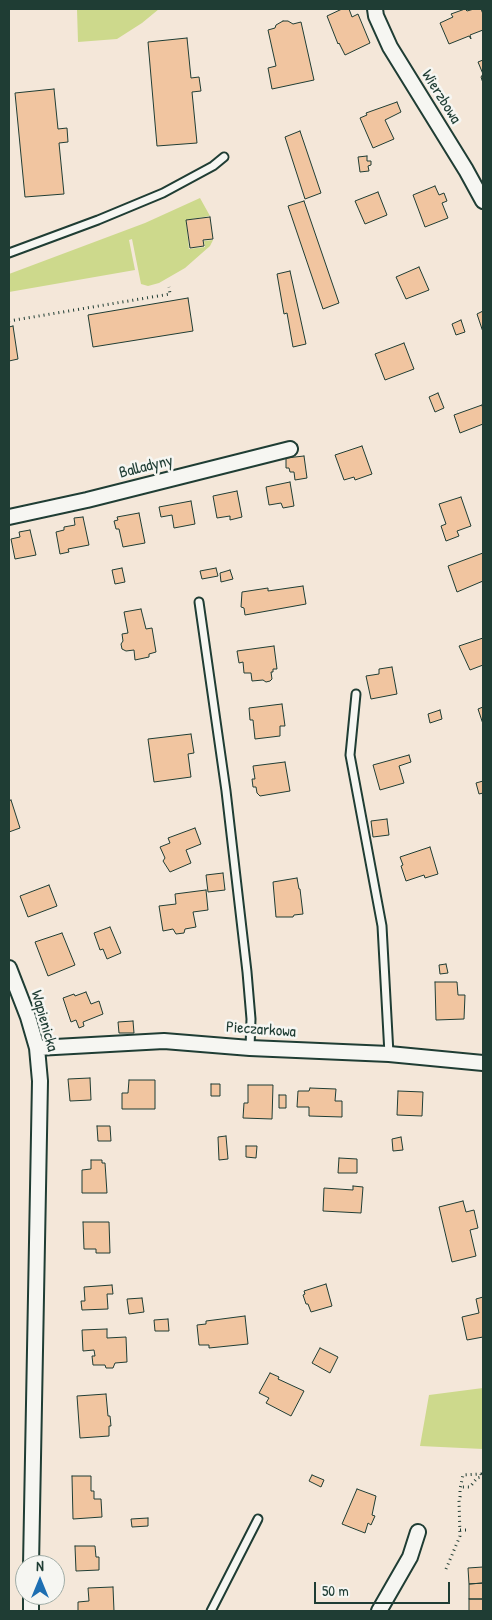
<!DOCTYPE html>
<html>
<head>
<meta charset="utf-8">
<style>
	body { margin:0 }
	#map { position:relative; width:492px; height:1620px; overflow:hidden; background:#f4e7d9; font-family:"Patrick Hand",sans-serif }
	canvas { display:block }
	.frame { position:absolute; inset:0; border:10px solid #1f3d34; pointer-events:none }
	.north { position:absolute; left:15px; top:1555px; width:50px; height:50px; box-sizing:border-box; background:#f6f6f2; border:1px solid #a0aca6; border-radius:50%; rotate:0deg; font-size:14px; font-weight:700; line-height:20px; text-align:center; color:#1f3d34 }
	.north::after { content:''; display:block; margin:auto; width:18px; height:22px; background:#1f6fb2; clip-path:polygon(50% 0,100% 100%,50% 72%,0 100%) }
	.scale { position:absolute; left:314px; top:1582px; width:136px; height:22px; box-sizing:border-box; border:2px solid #1f3d34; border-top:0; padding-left:6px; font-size:15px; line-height:18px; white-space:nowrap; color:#1f3d34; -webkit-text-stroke:4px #f6f6f2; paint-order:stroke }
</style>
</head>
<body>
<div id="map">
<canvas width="492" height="1620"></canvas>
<div class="frame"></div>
<div class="north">N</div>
<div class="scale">50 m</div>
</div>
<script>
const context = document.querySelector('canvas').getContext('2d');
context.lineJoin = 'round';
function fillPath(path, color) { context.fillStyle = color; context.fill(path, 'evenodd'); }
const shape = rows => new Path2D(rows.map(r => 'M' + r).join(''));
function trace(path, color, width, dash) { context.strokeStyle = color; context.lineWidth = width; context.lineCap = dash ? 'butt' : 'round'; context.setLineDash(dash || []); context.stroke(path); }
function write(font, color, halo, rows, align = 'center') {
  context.font = font + ' "Patrick Hand",sans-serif'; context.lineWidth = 5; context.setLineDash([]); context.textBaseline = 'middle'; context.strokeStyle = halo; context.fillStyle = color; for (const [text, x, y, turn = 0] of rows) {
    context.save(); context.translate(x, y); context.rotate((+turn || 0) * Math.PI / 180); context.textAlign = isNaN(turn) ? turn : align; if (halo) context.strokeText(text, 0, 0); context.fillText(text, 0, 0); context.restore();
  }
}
fillPath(shape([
	[77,9,159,9,142,23,117,39,78,42],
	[200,198,210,216,186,220,189,249,205,247,204,241,213,240,210,246,185,268,159,283,148,286,141,284,132,239,129,240,135,270,9,292,9,274,145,223],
	[483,1388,483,1449,420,1446,429,1395]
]), '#cdd98c');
const building = shape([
	[342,9,349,9,352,17,358,14,370,43,345,55,339,43,338,44,327,16,342,9],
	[465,9,467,11,474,9,481,9,483,14,483,30,470,35,471,39,469,36,449,44,440,23,453,17,451,14,465,9],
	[283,21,288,21,293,24,301,22,314,80,272,89,268,68,276,66,268,30,275,28,276,25,283,21],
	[187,38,191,78,199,77,201,91,192,92,197,143,157,146,148,42,187,38],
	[483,60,483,83,481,77,483,74,478,62,483,60],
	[54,89,58,129,67,128,68,142,59,143,64,194,25,197,15,93,54,89],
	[397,102,401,112,385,120,394,139,373,148,360,118,367,115,366,113,397,102],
	[300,131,321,193,305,199,285,137,300,131],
	[367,156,367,161,371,161,371,165,368,166,369,171,360,172,358,157,367,156],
	[435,186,439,195,444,193,447,201,442,203,448,218,425,227,413,195,435,186],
	[378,192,387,215,365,224,355,201,378,192],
	[304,201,339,303,323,309,288,206,304,201],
	[210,217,213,239,203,240,204,246,190,248,186,220,210,217],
	[419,267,429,290,406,299,396,277,419,267],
	[290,271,306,344,293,347,287,313,284,314,277,274,290,271],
	[188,298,193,331,93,347,88,315,188,298],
	[483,311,483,332,477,314,483,311],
	[461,320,465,332,456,335,452,324,461,320],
	[13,326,18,359,9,361,9,327,13,326],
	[404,343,414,369,385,380,375,354,404,343],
	[438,393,444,408,435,412,429,397,438,393],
	[482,405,483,410,483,424,460,433,454,415,482,405],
	[362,446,372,474,355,480,354,477,344,480,335,455,362,446],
	[304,456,307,478,295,480,294,472,290,472,289,468,286,468,286,458,304,456],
	[290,482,294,506,283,508,281,503,269,505,266,487,290,482],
	[237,491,242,517,230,520,230,516,217,518,213,496,237,491],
	[461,497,471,526,457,531,459,536,446,541,441,526,446,524,439,504,461,497],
	[191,501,195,524,174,528,172,515,161,517,159,507,191,501],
	[139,513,145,543,123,547,119,529,116,529,114,521,118,520,117,517,139,513],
	[83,517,89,545,68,549,69,552,60,554,56,532,64,530,64,527,75,525,74,518,83,517],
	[30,530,36,555,15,559,11,539,20,537,19,532,30,530],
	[483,553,483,581,457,592,448,566,483,553],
	[122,568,125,582,115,584,112,570,122,568],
	[216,568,218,576,202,579,200,571,216,568],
	[230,570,233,579,221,582,220,573,230,570],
	[303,586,306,604,245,615,244,608,241,607,242,592,268,588,268,591,303,586],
	[141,609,146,629,152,628,156,652,149,654,149,657,135,660,134,650,126,651,122,649,121,644,123,641,122,634,128,633,124,612,141,609],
	[483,638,483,665,470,670,459,646,483,638],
	[274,646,277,669,273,669,273,672,271,672,272,679,270,681,266,682,263,680,252,681,251,673,244,673,243,662,239,663,237,651,274,646],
	[392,667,397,694,371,699,366,676,379,674,379,669,392,667],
	[282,704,285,726,280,726,280,736,255,739,253,720,250,720,249,708,282,704],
	[483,707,483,724,478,709,483,707],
	[440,710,442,719,430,723,428,714,440,710],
	[191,734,194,753,188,754,191,777,154,782,148,739,191,734],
	[409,755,411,762,399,766,404,783,380,790,373,765,409,755],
	[285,762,290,791,260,796,257,793,256,787,253,787,252,779,255,779,253,766,285,762],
	[483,781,483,793,479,794,476,783,483,781],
	[11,800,20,828,9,832,9,801,11,800],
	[387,819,389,835,373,837,371,821,387,819],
	[195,828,201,844,186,850,191,863,170,872,163,861,165,858,160,847,170,843,168,838,195,828],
	[430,847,438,874,425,878,424,875,406,881,401,866,403,865,400,857,430,847],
	[223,873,225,890,208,892,206,875,223,873],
	[297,878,299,889,300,889,303,914,294,915,293,917,276,917,273,882,297,878],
	[49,885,57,906,28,917,20,896,49,885],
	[206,890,208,910,193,912,196,927,185,929,184,933,176,934,173,929,163,931,159,906,176,904,175,894,206,890],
	[110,927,121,953,107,959,103,949,100,950,94,933,110,927],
	[62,933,75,965,48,976,35,942,62,933],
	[446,964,448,973,440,974,439,965,446,964],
	[435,982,457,982,458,995,465,995,464,1019,436,1020,435,982],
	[86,992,91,1004,99,1001,103,1014,83,1022,84,1026,79,1028,76,1020,71,1022,63,998,74,994,75,996,86,992],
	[133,1021,134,1033,119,1033,118,1022,133,1021],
	[90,1078,91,1100,70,1101,68,1079,90,1078],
	[129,1080,155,1080,155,1109,122,1109,122,1093,128,1093,129,1080],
	[211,1084,220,1084,220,1096,211,1096,211,1084],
	[248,1085,273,1085,272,1119,243,1118,244,1103,248,1103,248,1085],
	[310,1088,336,1089,335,1101,342,1101,342,1117,309,1116,309,1107,297,1107,298,1091,309,1091,310,1088],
	[398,1091,423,1092,422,1116,397,1115,398,1091],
	[279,1095,286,1095,286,1108,279,1108,279,1095],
	[97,1126,110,1126,111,1141,98,1141,97,1126],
	[226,1136,228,1159,219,1160,218,1137,226,1136],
	[401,1137,403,1150,393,1151,392,1139,401,1137],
	[246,1146,257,1146,256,1158,246,1157,246,1146],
	[339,1158,357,1159,357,1173,338,1173,339,1158],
	[91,1160,102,1160,102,1163,105,1163,107,1193,82,1193,82,1170,91,1169,91,1160],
	[353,1186,363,1187,361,1213,323,1211,324,1188,353,1190,353,1186],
	[463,1201,466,1212,474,1210,478,1228,470,1230,476,1256,452,1262,439,1207,463,1201],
	[83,1222,109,1222,110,1253,96,1253,96,1249,84,1249,83,1222],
	[326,1284,332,1306,311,1312,308,1304,306,1304,303,1295,305,1294,304,1291,326,1284],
	[112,1285,113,1294,107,1294,108,1309,82,1310,81,1301,85,1301,84,1287,112,1285],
	[483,1297,483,1337,467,1340,462,1317,479,1313,476,1299,483,1297],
	[142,1298,144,1312,129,1314,127,1299,142,1298],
	[245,1316,248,1344,209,1348,209,1345,199,1345,197,1325,206,1324,206,1321,245,1316],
	[168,1319,169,1331,155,1331,154,1320,168,1319],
	[107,1329,107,1338,126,1337,127,1362,115,1363,113,1368,106,1368,105,1365,93,1365,92,1356,95,1356,94,1350,83,1351,82,1330,107,1329],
	[320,1348,338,1357,330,1373,312,1363,320,1348],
	[270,1373,279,1377,278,1379,304,1391,291,1416,266,1403,269,1398,259,1393,270,1373],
	[106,1394,108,1416,110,1416,111,1426,109,1426,109,1436,80,1438,77,1396,106,1394],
	[312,1475,324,1480,321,1487,309,1481,312,1475],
	[72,1476,91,1476,91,1491,94,1491,94,1499,101,1499,102,1517,73,1519,72,1476],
	[357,1489,376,1496,372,1515,375,1516,371,1525,368,1523,365,1533,342,1524,357,1489],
	[148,1518,148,1526,132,1527,131,1519,148,1518],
	[75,1546,95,1546,96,1557,99,1557,99,1570,76,1571,75,1546],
	[483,1567,483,1583,469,1584,468,1568,483,1567],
	[483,1583,483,1599,469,1599,469,1584,483,1583],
	[113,1587,114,1611,78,1611,78,1602,89,1601,88,1588,113,1587],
	[469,1599,483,1599,483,1611,469,1611,469,1599]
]);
fillPath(building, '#f1c5a0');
trace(building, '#1f3d34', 1);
const lane = shape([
	[9,253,98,220,163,193,213,166,224,157],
	[199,602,226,791,247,972,251,1019,250,1048],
	[356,694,350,755,382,926,389,1054],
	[211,1611,258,1519]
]);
const street = shape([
	[375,9,376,16,390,47,466,170,483,201],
	[9,517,87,500,290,449],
	[9,968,28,1017,37,1048,40,1081,31,1565],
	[37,1048,164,1041,250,1048,389,1054,483,1063],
	[31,1595,31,1611],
	[379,1611,410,1557,418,1532]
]);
trace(lane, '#1f3d34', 11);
trace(street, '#1f3d34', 18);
trace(shape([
	[9,321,170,294,169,287],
	[460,1530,469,1530],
	[446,1569,460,1536,459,1500,460,1497,460,1489,463,1475,481,1474,481,1477,477,1478,470,1487,461,1487]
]), '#1f3d34', 3, [1, 4]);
trace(lane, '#f6f6f2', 7);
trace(street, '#f6f6f2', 14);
write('16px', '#1f3d34', '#f6f6f2', [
	["Wierzbowa",441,97,58],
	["Balladyny",146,467,-14],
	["Wapienicka",44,1021,74],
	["Pieczarkowa",261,1030,4]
]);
</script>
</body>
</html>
